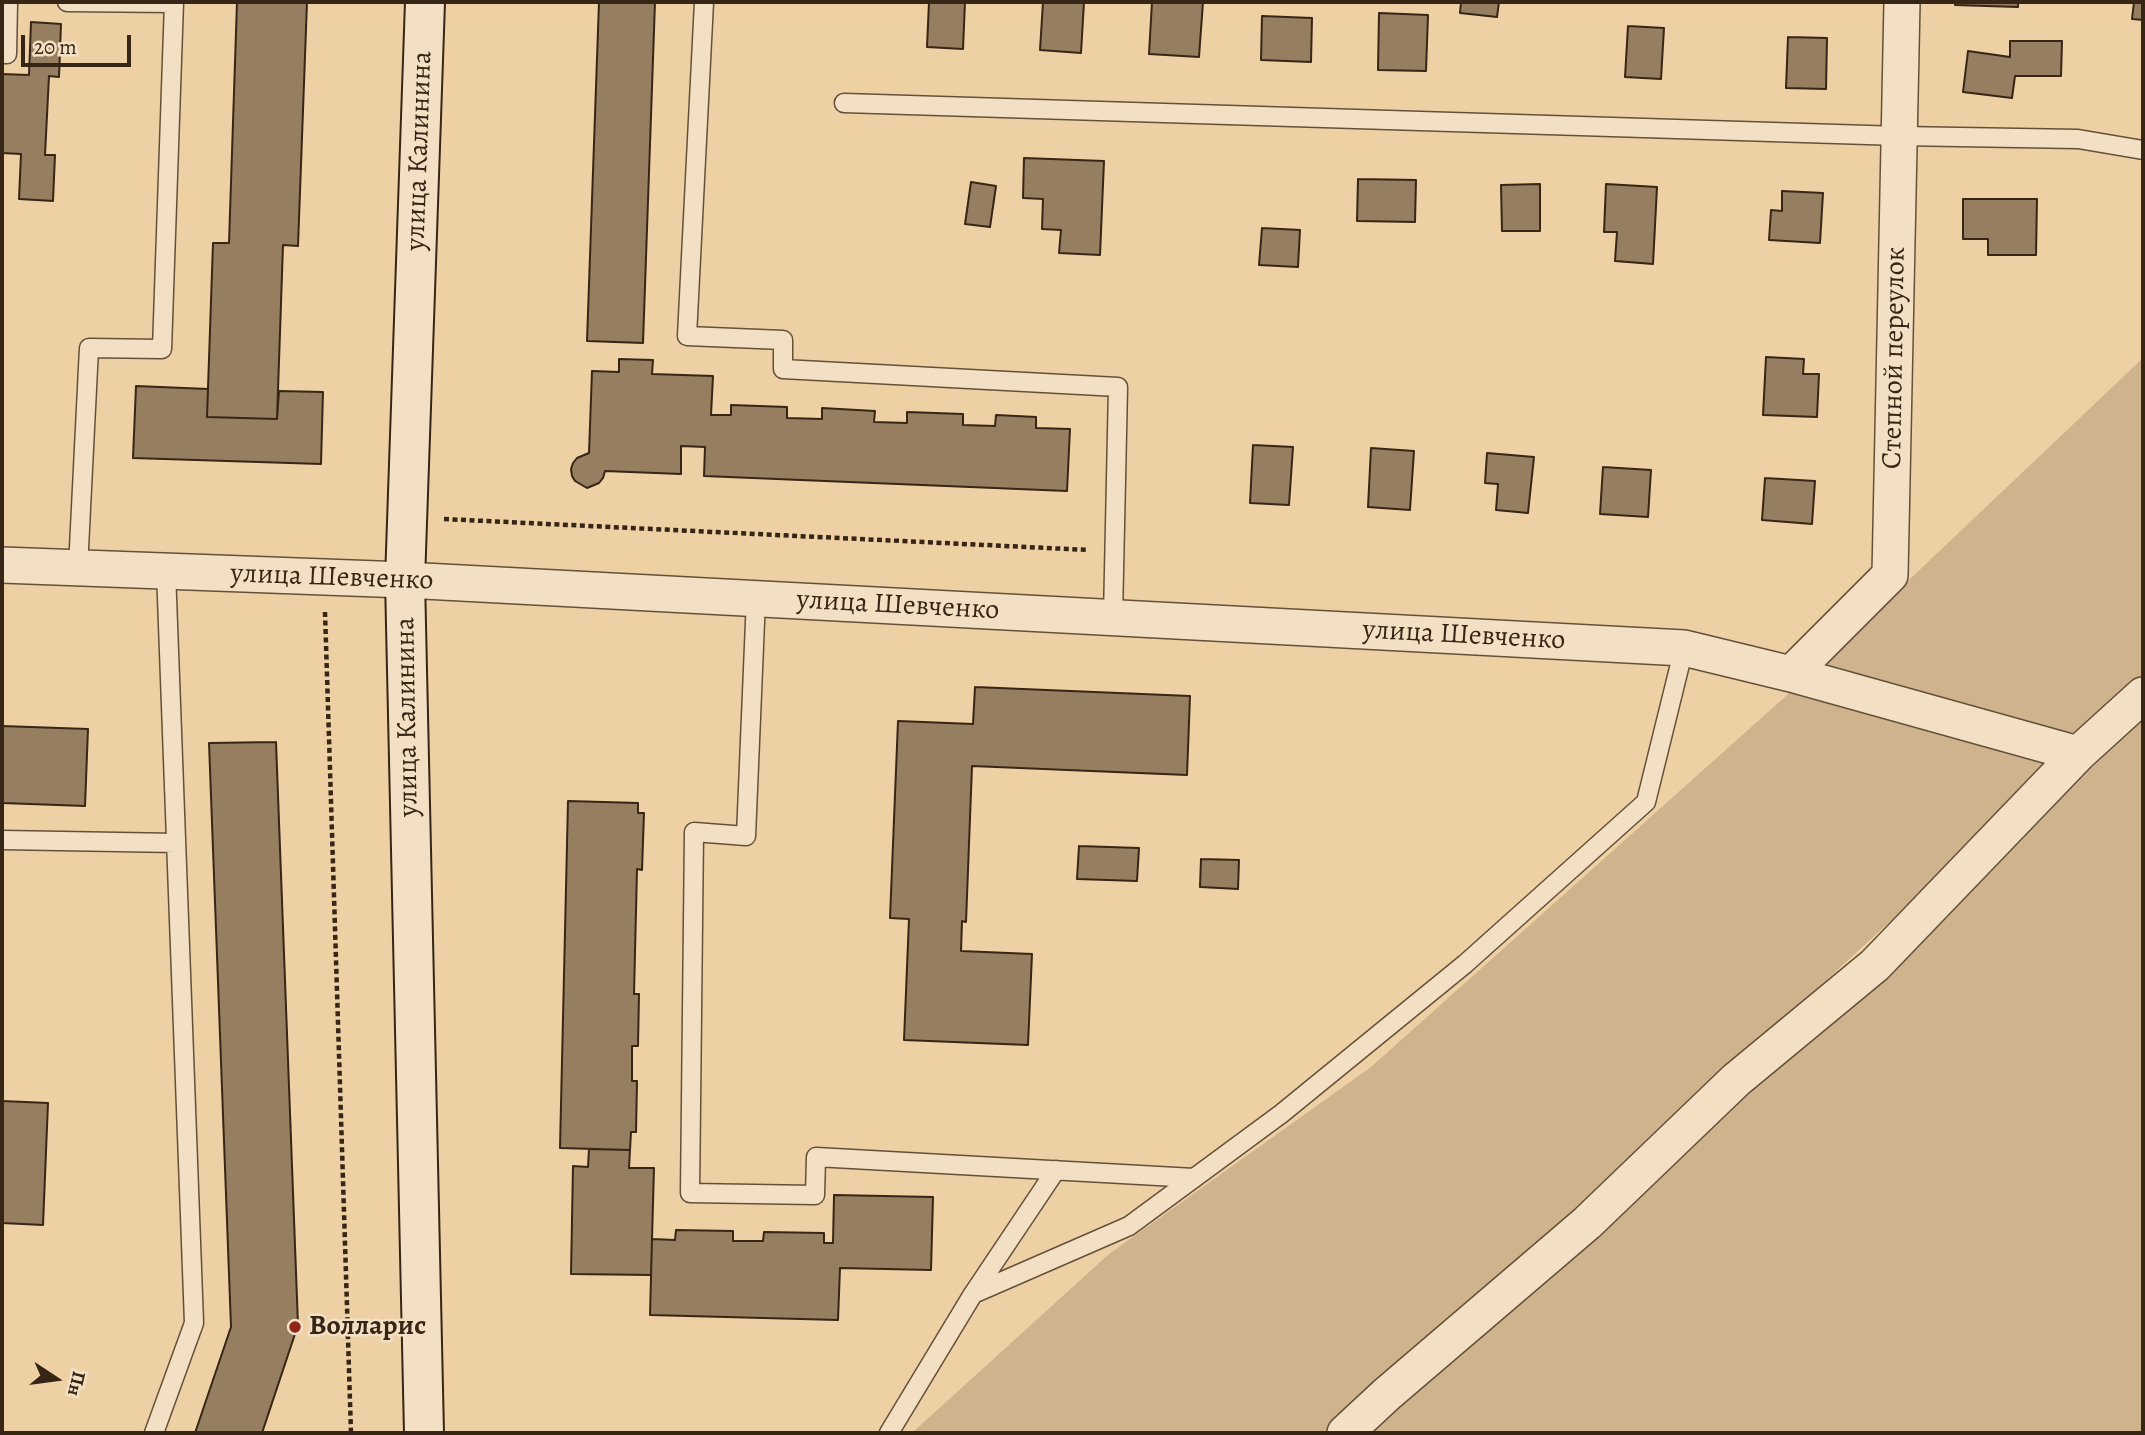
<!DOCTYPE html>
<html>
<head>
<meta charset="utf-8">
<style>
	body { margin:0 }
	#map { position:relative; width:2145px; height:1435px; overflow:hidden; background:#edd0a4; font-family:Alegreya,serif }
	canvas { display:block }
	.frame { position:absolute; inset:0; border:4px solid #372516; pointer-events:none }
	.north { position:absolute; left:21px; top:1344px; width:70px; height:70px; -webkit-text-stroke:5px #f3e0c4; paint-order:stroke; rotate:103deg; font-size:19px; font-weight:700; line-height:28px; text-align:center; color:#372516 }
	.north::after { content:''; display:block; margin:auto; width:24px; height:32px; background:#372516; clip-path:polygon(50% 0,100% 100%,50% 72%,0 100%) }
	.scale { position:absolute; left:21px; top:35px; width:110px; height:32px; box-sizing:border-box; border:4px solid #372516; border-top:0; padding-left:9px; font-size:21px; line-height:24px; white-space:nowrap; color:#372516; -webkit-text-stroke:5px #f3e0c4; paint-order:stroke }
</style>
</head>
<body>
<div id="map">
<canvas width="2145" height="1435"></canvas>
<div class="frame"></div>
<div class="north">Пн</div>
<div class="scale">20 m</div>
</div>
<script>
const context = document.querySelector('canvas').getContext('2d');
context.lineJoin = 'round';
function fillPath(path, color) { context.fillStyle = color; context.fill(path, 'evenodd'); }
const shape = rows => new Path2D(rows.map(r => 'M' + r).join(''));
function trace(path, color, width, dash) { context.strokeStyle = color; context.lineWidth = width; context.lineCap = dash ? 'butt' : 'round'; context.setLineDash(dash || []); context.stroke(path); }
function write(font, color, halo, rows, align = 'center') {
  context.font = font + ' Alegreya,serif'; context.lineWidth = 5; context.setLineDash([]); context.textBaseline = 'middle'; context.strokeStyle = halo; context.fillStyle = color; for (const [text, x, y, turn = 0] of rows) {
    context.save(); context.translate(x, y); context.rotate((+turn || 0) * Math.PI / 180); context.textAlign = isNaN(turn) ? turn : align; if (halo) context.strokeText(text, 0, 0); context.fillText(text, 0, 0); context.restore();
  }
}
fillPath(shape([
	[2143,358,2143,687,2082,742,1813,671],
	[1796,687,2065,760,1335,1433,912,1433,1109,1254,1371,1067],
	[2143,706,2143,1433,1367,1433]
]), '#ceb38c');
const building = shape([
	[237,2,307,2,298,246,283,245,277,419,207,417,213,243,229,243,237,2],
	[599,2,655,2,643,343,587,341,599,2],
	[929,2,965,2,963,49,927,47,929,2],
	[1043,2,1084,2,1081,53,1040,50,1043,2],
	[1152,2,1203,2,1199,57,1149,54,1152,2],
	[1461,2,1499,2,1497,17,1460,13,1461,2],
	[1955,2,2018,2,2018,7,1955,5,1955,2],
	[2134,2,2143,2,2143,20,2132,19,2134,2],
	[1379,13,1428,15,1426,71,1378,70,1379,13],
	[1262,16,1312,18,1311,62,1261,60,1262,16],
	[31,22,61,24,59,77,49,76,45,155,55,155,53,201,19,199,21,154,2,153,2,74,29,75,31,22],
	[1628,26,1664,28,1661,79,1625,77,1628,26],
	[1788,37,1827,38,1826,89,1786,88,1788,37],
	[2010,41,2062,41,2061,76,2015,76,2012,98,1963,92,1968,51,2010,57,2010,41],
	[1024,158,1104,161,1100,255,1059,253,1061,230,1042,229,1043,199,1023,198,1024,158],
	[1358,179,1416,180,1415,222,1357,221,1358,179],
	[971,182,996,186,990,227,965,224,971,182],
	[1540,184,1540,231,1502,231,1501,185,1540,184],
	[1606,184,1657,187,1653,264,1615,261,1617,232,1604,232,1606,184],
	[1782,191,1823,193,1820,243,1769,240,1771,210,1782,211,1782,191],
	[1963,199,2037,199,2036,255,1988,255,1988,239,1963,239,1963,199],
	[1262,228,1300,230,1298,267,1259,265,1262,228],
	[1766,357,1804,359,1803,374,1819,374,1817,417,1763,415,1766,357],
	[619,359,653,360,652,374,713,376,711,415,731,415,731,405,787,407,787,418,822,419,822,408,875,411,874,422,907,423,907,412,963,414,963,425,995,426,996,415,1036,417,1036,428,1070,429,1067,491,704,476,705,447,681,446,681,474,605,471,603,478,599,483,587,488,575,481,572,476,571,469,573,463,577,458,589,453,592,371,619,372,619,359],
	[136,386,208,389,207,417,277,419,279,391,323,392,321,464,133,458,136,386],
	[1253,445,1293,447,1289,505,1250,503,1253,445],
	[1371,448,1414,451,1410,510,1368,507,1371,448],
	[1487,453,1534,457,1528,513,1496,510,1498,484,1485,483,1487,453],
	[1603,467,1651,470,1648,517,1600,514,1603,467],
	[1765,478,1815,481,1812,524,1762,520,1765,478],
	[975,687,1190,696,1187,775,972,766,966,922,962,921,961,951,1032,954,1028,1045,904,1040,909,919,890,918,898,721,973,724,975,687],
	[2,726,88,729,85,806,2,803,2,726],
	[276,742,298,1325,262,1433,195,1433,231,1327,209,743,276,742],
	[568,801,638,803,638,813,644,813,642,870,637,869,634,994,639,994,638,1046,632,1046,632,1081,637,1081,636,1132,631,1132,630,1150,560,1148,568,801],
	[1079,846,1139,848,1137,881,1077,879,1079,846],
	[1201,859,1239,860,1238,889,1200,887,1201,859],
	[2,1101,48,1103,43,1225,2,1223,2,1101],
	[589,1149,630,1150,629,1168,654,1168,651,1275,571,1274,573,1166,588,1167,589,1149],
	[834,1195,933,1197,931,1270,840,1268,838,1320,650,1315,652,1239,675,1240,676,1230,733,1231,733,1241,763,1241,764,1232,824,1233,824,1243,833,1243,834,1195]
]);
fillPath(building, '#967e60');
trace(building, '#372516', 2);
const lane = shape([
	[67,2,174,3],
	[704,2,687,336,783,340,783,369,1118,387,1113,617],
	[2,54,7,54,8,2],
	[844,103,1900,136,2078,139,2143,150],
	[78,568,89,348,162,349,174,2],
	[756,598,746,836,694,832,690,1193,815,1195,816,1157,1194,1178],
	[2,840,176,843],
	[973,1294,1056,1170],
	[154,1433,194,1323,166,571],
	[889,1433,973,1294,1129,1226,1281,1114,1465,964,1646,802,1684,648]
]);
const street = shape([
	[2,565,405,580,1684,648,1791,674,2078,754],
	[1791,674,1890,575,1902,2],
	[1345,1433,1387,1394,1587,1223,1736,1080,1875,965,2078,754,2143,695]
]);
const secondary = shape([
	[424,1433,405,580,425,2]
]);
trace(lane, '#64503a', 21);
trace(street, '#64503a', 38);
trace(secondary, '#372516', 42);
trace(shape([
	[444,519,1089,550],
	[325,612,351,1433]
]), '#372516', 4.5, [5, 3.5]);
trace(lane, '#f3e0c4', 18);
trace(street, '#f3e0c4', 35);
trace(secondary, '#f3e0c4', 38);
for (const [x, y, r, color] of [
	[295,1327,7,"#8f2418"]
]) { const dot = new Path2D(); dot.arc(x, y, r, 0, 2 * Math.PI); context.fillStyle = color; context.fill(dot); trace(dot, '#f3e0c4', 2.5); }
write('28px', '#372516', '#f3e0c4', [
	["улица Калинина",420,151,-88],
	["Степной переулок",1895,358,-89],
	["улица Шевченко",332,578,2],
	["улица Шевченко",898,606,3],
	["улица Шевченко",1464,636,3],
	["улица Калинина",408,717,-91]
]);
write('bold 28px', '#372516', '#f3e0c4', [
	["Волларис",309,1327]
], 'left');
</script>
</body>
</html>
